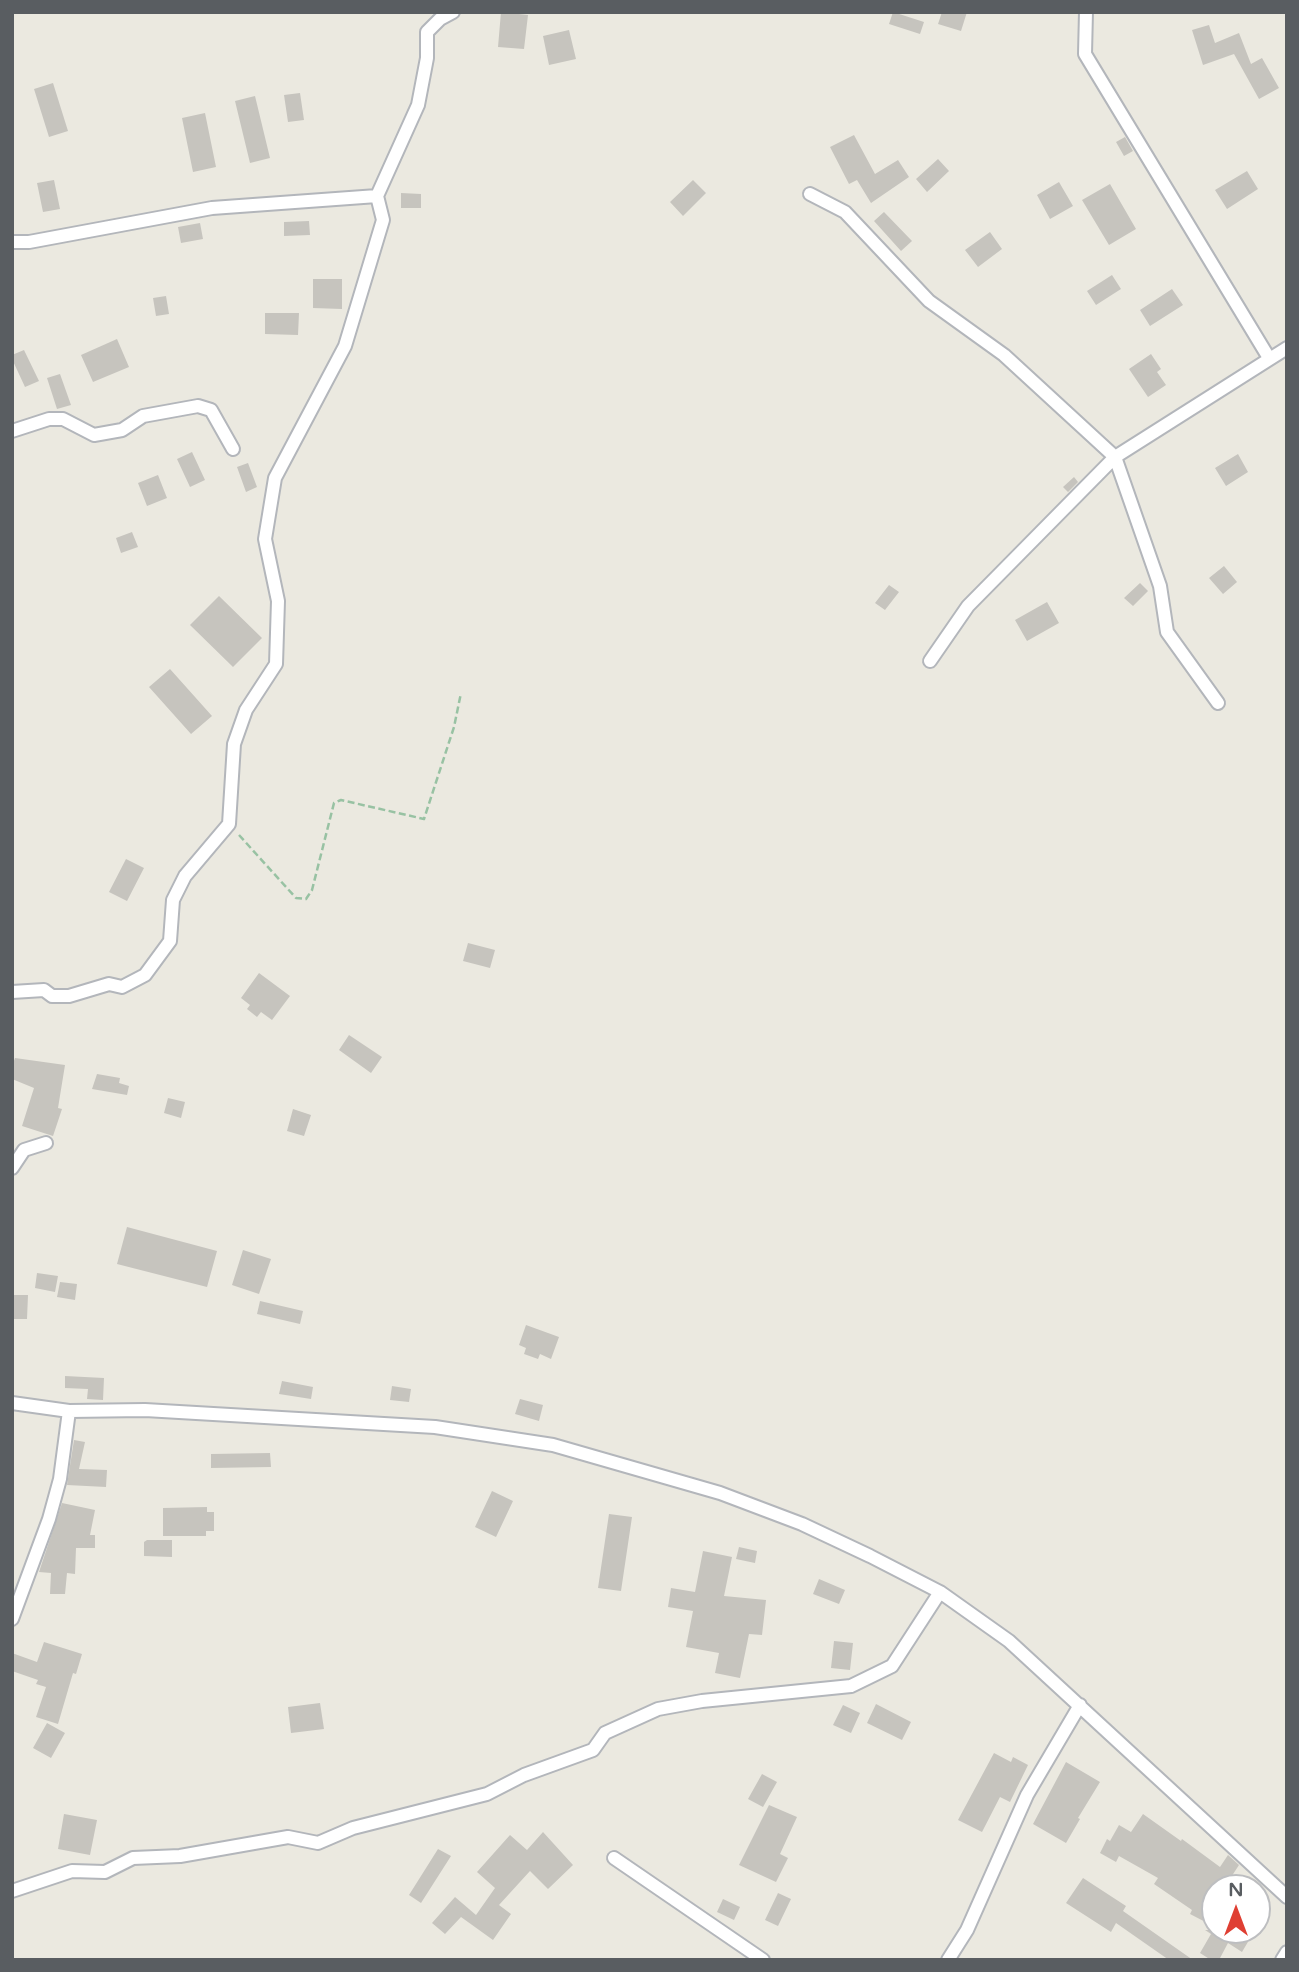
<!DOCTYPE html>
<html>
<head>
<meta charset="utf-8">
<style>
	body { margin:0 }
	#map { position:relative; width:1299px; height:1972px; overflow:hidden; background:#ebe9e0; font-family:"Varela Round",sans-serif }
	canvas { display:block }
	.frame { position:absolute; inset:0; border:14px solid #595d61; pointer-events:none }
	.north { position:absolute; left:1201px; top:1874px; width:70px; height:70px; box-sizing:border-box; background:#fff; border:2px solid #bdbec0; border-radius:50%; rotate:0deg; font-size:19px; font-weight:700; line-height:28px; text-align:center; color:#595d61 }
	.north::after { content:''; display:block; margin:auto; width:24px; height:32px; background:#df3f33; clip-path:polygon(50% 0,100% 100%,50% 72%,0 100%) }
</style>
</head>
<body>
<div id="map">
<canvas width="1299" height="1972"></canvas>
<div class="frame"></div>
<div class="north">N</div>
</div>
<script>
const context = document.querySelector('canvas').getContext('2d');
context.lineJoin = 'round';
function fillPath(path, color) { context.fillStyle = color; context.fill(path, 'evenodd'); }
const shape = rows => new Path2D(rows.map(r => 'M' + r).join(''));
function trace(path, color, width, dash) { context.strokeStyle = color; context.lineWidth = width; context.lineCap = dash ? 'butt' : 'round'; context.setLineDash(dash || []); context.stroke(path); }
fillPath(shape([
	[501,12,528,15,524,49,498,47],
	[893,12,924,22,920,34,889,24],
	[942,12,967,12,961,31,938,24],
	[1209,25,1215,43,1239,33,1251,64,1262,58,1279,88,1259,99,1234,54,1203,65,1192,30],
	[569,30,576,59,549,65,543,36],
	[53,83,68,131,49,137,34,89],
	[300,93,304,120,288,122,284,95],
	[255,96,270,158,250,163,235,101],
	[205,113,216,167,193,172,182,118],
	[854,135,875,174,898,160,909,177,871,203,857,180,849,184,830,147],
	[1125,137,1133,151,1124,156,1116,142],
	[938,159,949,171,927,192,916,179],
	[1247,171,1258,189,1227,209,1215,190],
	[54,180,60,209,43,212,37,183],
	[693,180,706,193,683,216,670,202],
	[1059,182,1073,206,1050,219,1037,195],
	[1110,184,1136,229,1109,245,1082,200],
	[401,193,421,194,421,208,401,208],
	[884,212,912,241,901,251,874,221],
	[309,221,310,235,284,236,284,222],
	[200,223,203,239,181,243,178,227],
	[990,232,1002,249,978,267,965,250],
	[1112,275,1121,289,1096,305,1087,291],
	[313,279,342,279,342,309,313,308],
	[1172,289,1183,305,1150,326,1140,310],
	[166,296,169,314,156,316,153,298],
	[265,313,299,313,298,335,265,334],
	[117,339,129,367,93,382,81,355],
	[24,350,39,381,25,387,12,359,12,355],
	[1151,354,1161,369,1157,372,1166,385,1148,397,1129,369],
	[60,374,71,405,57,409,47,378],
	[192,452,205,480,190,487,177,459],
	[1238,454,1248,472,1226,486,1215,468],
	[248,463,257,487,246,492,237,467],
	[158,475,167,498,147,506,138,483],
	[1074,477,1078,482,1068,492,1063,487],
	[132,532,138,547,121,553,116,538],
	[1224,566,1237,582,1223,594,1209,578],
	[1140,583,1148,591,1133,606,1124,598],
	[889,585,899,592,885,610,875,603],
	[219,596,262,638,233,667,190,625],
	[1047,602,1059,623,1027,641,1015,620],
	[170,669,212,716,191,734,149,687],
	[126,859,144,868,127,901,109,892],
	[468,943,495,950,490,968,463,961],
	[259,973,290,996,272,1020,261,1012,257,1017,247,1009,250,1005,241,998],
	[349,1035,382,1057,371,1073,339,1050],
	[15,1058,65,1065,58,1108,62,1109,53,1136,22,1126,34,1088,12,1079,12,1066],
	[97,1074,120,1078,119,1083,129,1086,127,1095,92,1089],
	[168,1098,185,1102,181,1118,164,1113],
	[293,1109,311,1115,304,1136,287,1131],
	[127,1227,217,1251,207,1287,117,1264],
	[243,1250,271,1259,259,1294,232,1285],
	[37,1273,58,1276,55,1292,35,1288],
	[60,1282,77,1284,75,1300,57,1297],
	[12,1295,28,1295,27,1319,12,1319],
	[260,1301,303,1311,300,1324,257,1314],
	[526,1325,559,1337,551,1359,540,1354,538,1359,524,1354,526,1348,519,1345],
	[65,1376,104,1378,103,1400,87,1399,88,1389,65,1388],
	[282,1381,313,1387,311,1399,279,1394],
	[392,1386,411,1389,409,1402,390,1400],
	[520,1399,543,1405,539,1421,515,1414],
	[74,1440,85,1442,79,1469,107,1470,106,1487,67,1485],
	[270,1453,271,1467,211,1468,211,1454],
	[492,1491,513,1501,496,1537,475,1527],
	[62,1503,95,1510,90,1535,95,1535,95,1548,76,1548,75,1574,67,1573,65,1594,50,1594,51,1573,39,1572],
	[207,1507,207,1512,214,1512,214,1531,206,1531,206,1536,163,1536,163,1508],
	[609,1514,632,1517,621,1591,598,1588],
	[147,1540,172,1540,172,1557,144,1556,144,1542],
	[739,1547,757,1551,755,1563,736,1559],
	[703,1551,732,1557,724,1596,766,1600,762,1635,749,1634,740,1678,715,1673,719,1653,686,1647,693,1611,668,1607,671,1588,695,1592],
	[819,1579,845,1590,839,1604,813,1594],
	[834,1641,853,1643,850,1670,831,1668],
	[44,1642,82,1654,76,1674,73,1673,58,1724,36,1717,46,1687,36,1684,38,1680,12,1671,12,1653,37,1662],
	[320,1703,324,1729,291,1733,288,1707],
	[876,1704,911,1722,902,1740,867,1723],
	[843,1705,860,1713,851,1733,833,1725],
	[47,1723,65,1733,51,1758,33,1748],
	[994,1753,1011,1762,1013,1757,1028,1765,1010,1802,1000,1797,982,1832,958,1820],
	[1066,1762,1100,1782,1078,1818,1080,1819,1066,1843,1033,1824],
	[762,1774,777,1782,763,1807,748,1799],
	[769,1805,797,1817,780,1854,788,1858,776,1882,739,1865],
	[64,1814,97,1820,90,1855,58,1849],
	[1143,1814,1181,1841,1182,1839,1220,1867,1228,1855,1239,1865,1224,1888,1215,1888,1215,1927,1190,1914,1192,1910,1154,1884,1158,1878,1119,1856,1116,1862,1100,1853,1107,1839,1110,1841,1119,1825,1131,1832],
	[543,1832,573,1865,548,1889,530,1871,499,1905,511,1914,493,1940,461,1917,445,1934,432,1923,455,1897,476,1915,495,1888,477,1872,510,1835,527,1850],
	[438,1849,451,1856,421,1903,409,1895],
	[1083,1878,1126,1906,1123,1911,1193,1960,1169,1960,1116,1923,1111,1932,1066,1903],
	[778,1893,791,1899,778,1926,765,1920],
	[723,1899,740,1907,734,1920,717,1912],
	[1205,1930,1255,1930,1242,1952,1228,1943,1219,1960,1211,1960,1200,1953,1211,1934]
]), '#c6c4be');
const minor = shape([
	[1086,12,1085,54,1269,358],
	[810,194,845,212,929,301,1004,355,1115,457,1287,348],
	[12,242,29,242,212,208,377,196,418,105,427,58,427,32,440,19,453,12],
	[12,431,49,419,63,419,94,435,122,430,143,416,198,406,211,410,233,449],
	[930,661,968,606,1115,457,1160,586,1167,632,1218,703],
	[12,992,44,990,52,996,69,996,109,984,122,987,145,975,170,941,173,900,185,876,229,824,234,744,246,710,276,664,278,601,265,539,275,478,345,346,383,220,377,196],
	[12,1168,24,1150,46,1143],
	[12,1403,69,1411,145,1410,435,1427,553,1445,720,1493,802,1524,870,1556,940,1592,1009,1641,1287,1897],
	[12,1619,49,1519,60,1479,69,1411],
	[614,1858,763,1960],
	[12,1891,72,1871,105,1872,133,1858,180,1856,288,1837,318,1843,353,1828,487,1794,524,1775,593,1750,605,1733,658,1709,702,1701,851,1686,892,1666,940,1592],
	[948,1960,967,1930,1027,1795,1080,1705],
	[1282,1960,1287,1952]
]);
trace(minor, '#b3b6bb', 16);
trace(shape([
	[239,835,296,898,306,899,312,890,334,803,341,800,424,819,454,727,461,693]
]), '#98c2a3', 2.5, [7, 3.5]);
trace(minor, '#fff', 12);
</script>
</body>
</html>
